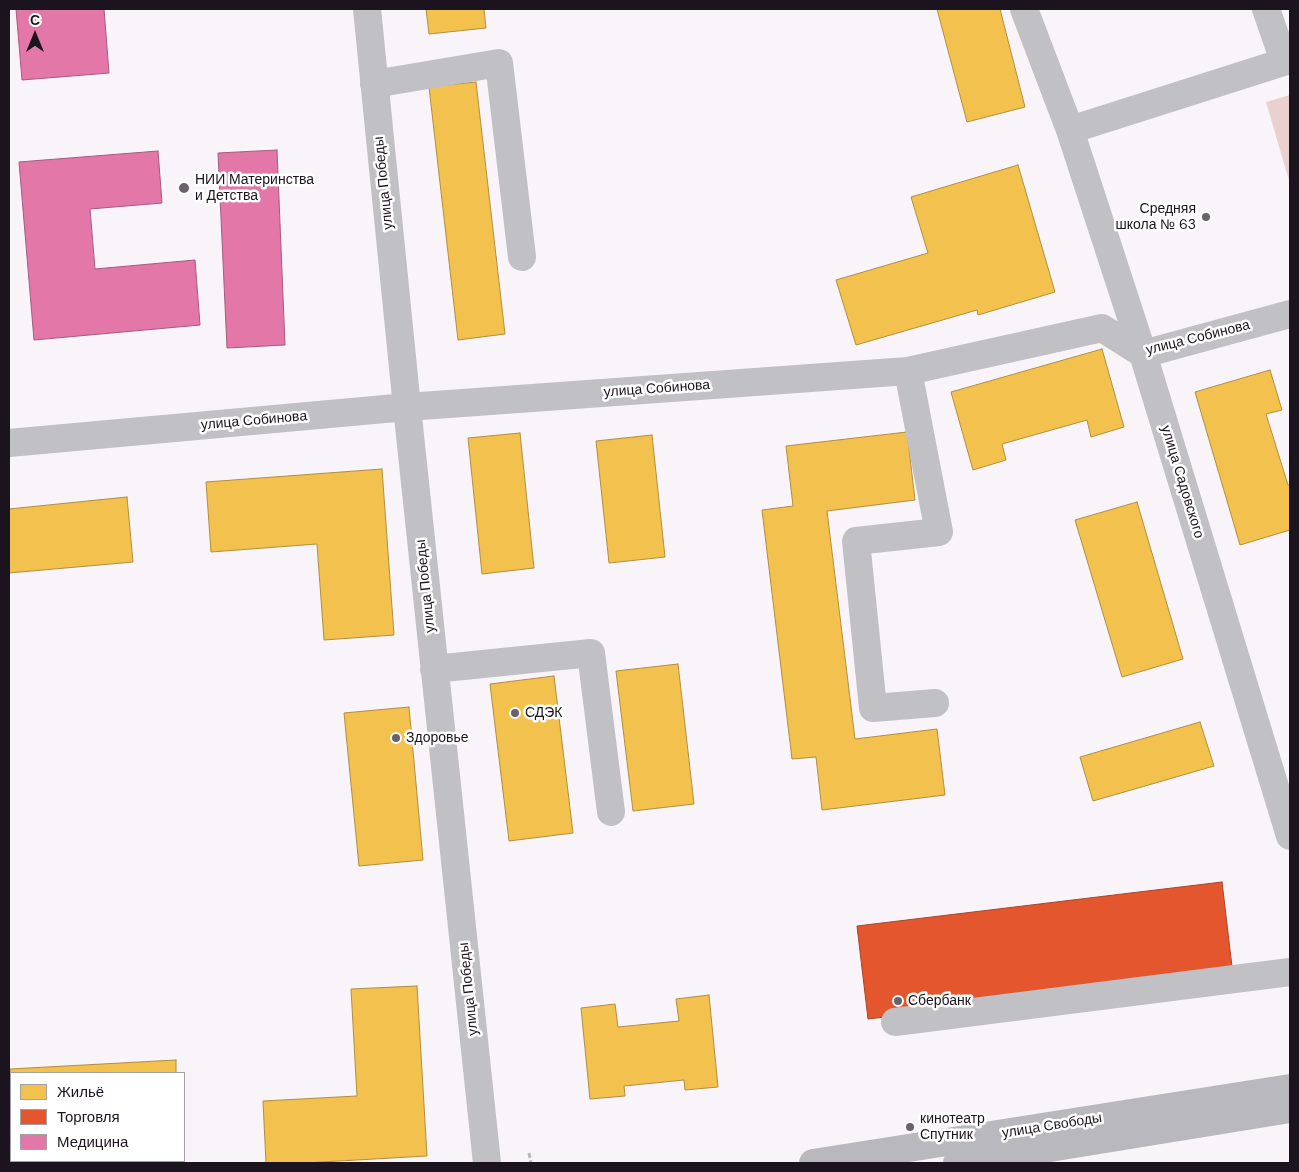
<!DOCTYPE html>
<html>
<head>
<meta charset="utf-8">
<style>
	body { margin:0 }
	#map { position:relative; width:1299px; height:1172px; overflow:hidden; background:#f9f4f9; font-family:"DM Sans",sans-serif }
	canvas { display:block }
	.frame { position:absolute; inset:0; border:10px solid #1b131d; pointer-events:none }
	.legend { position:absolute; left:10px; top:1072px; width:175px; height:90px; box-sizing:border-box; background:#fff; border:1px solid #a4a1a5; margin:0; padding:6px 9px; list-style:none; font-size:15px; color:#1b131d }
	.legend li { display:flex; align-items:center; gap:10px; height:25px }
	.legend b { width:25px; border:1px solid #a4a1a5 }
	.north { position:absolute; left:10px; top:10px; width:50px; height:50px; -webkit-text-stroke:4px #fff; paint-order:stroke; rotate:0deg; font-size:14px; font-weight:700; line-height:20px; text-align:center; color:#1b131d }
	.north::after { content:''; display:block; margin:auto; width:18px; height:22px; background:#1b131d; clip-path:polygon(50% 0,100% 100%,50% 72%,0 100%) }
</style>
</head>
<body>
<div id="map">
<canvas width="1299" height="1172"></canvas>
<div class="frame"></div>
<ul class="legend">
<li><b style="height:14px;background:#f2c14e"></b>Жильё</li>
<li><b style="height:14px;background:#e4572e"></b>Торговля</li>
<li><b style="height:14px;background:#e377a8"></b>Медицина</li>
</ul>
<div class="north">С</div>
</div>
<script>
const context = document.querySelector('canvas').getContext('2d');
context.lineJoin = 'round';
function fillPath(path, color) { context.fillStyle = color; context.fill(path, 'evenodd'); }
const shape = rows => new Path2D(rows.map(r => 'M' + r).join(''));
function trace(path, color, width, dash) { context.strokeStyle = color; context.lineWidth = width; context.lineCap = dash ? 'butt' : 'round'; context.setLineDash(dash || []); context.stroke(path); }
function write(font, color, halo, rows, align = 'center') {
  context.font = font + ' "DM Sans",sans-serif'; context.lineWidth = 5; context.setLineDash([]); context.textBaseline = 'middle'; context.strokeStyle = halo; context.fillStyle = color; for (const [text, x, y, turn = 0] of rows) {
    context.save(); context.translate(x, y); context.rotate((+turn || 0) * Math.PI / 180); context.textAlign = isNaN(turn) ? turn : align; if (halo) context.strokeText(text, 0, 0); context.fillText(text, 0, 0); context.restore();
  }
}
fillPath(shape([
	[1290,95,1290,184,1266,102]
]), '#ead1d0');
const homes = shape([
	[426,9,484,9,486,28,429,34,426,9],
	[937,9,1000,9,1025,107,967,122,937,9],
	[476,82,505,334,458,340,429,87,476,82],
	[1018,165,1055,292,978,315,977,310,856,345,836,280,928,253,911,197,1018,165],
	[1102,349,1124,427,1091,437,1087,420,1002,444,1006,460,973,470,951,392,1102,349],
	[1270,370,1282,410,1266,414,1288,485,1290,485,1290,530,1240,545,1195,392,1270,370],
	[907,432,915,500,827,511,855,739,937,729,945,795,822,810,816,757,792,759,762,510,793,506,786,446,907,432],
	[520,433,534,568,482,574,468,438,520,433],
	[652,435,665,557,609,563,596,441,652,435],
	[382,469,394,635,324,640,317,544,211,552,206,482,382,469],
	[127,497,133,562,9,573,9,509,127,497],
	[1137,502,1183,659,1122,677,1075,520,1137,502],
	[678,664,694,804,633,811,616,671,678,664],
	[554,676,573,833,509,841,490,684,554,676],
	[409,707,423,860,359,866,344,713,409,707],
	[1200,722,1214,766,1093,801,1080,757,1200,722],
	[417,986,427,1156,304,1163,266,1163,263,1101,357,1096,351,989,417,986],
	[709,995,718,1087,685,1090,684,1080,624,1086,625,1096,590,1099,581,1008,615,1004,618,1027,679,1021,676,999,709,995],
	[176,1060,176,1073,11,1073,11,1087,10,1069,176,1060]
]);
fillPath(homes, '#f2c14e');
trace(homes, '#b28d3f', 1);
const shops = shape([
	[1222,882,1233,975,868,1019,857,926,1222,882]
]);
fillPath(shops, '#e4572e');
trace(shops, '#a84329', 1);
const health = shape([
	[16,9,104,9,109,73,22,80,16,9],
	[277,150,285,345,227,348,218,153,277,150],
	[158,151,162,203,90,209,95,269,195,260,200,325,34,340,19,162,158,151]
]);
fillPath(health, '#e377a8');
trace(health, '#a7597e', 1);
trace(shape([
	[529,1153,531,1163]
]), '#bab8bd', 3, [5, 2.5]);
trace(shape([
	[367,9,407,407,487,1163],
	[1024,9,1070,130,1143,354,1290,836],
	[1266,9,1284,61],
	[374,84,499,63,522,257],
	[1070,130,1290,60],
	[908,371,939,532,856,541,873,708,935,703],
	[9,443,407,407,908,371,1102,328,1143,354,1290,314],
	[434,669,591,653,611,812],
	[895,1022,1290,972]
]), '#c1c0c5', 28);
trace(shape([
	[813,1163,1290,1088],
	[957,1163,1290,1109]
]), '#b9b8bf', 28);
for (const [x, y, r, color] of [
	[184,188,6,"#69626a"],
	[1206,217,5,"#69626a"],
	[515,713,5,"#69626a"],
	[396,738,5,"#69626a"],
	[898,1001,5,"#69626a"],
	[910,1127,5,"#69626a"]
]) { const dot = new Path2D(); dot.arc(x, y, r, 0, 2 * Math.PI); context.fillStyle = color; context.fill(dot); trace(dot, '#fff', 2); }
write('14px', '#1b131d', '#fff', [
	["НИИ Материнства",195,180],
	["и Детства",195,196],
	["Средняя",1196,209,"right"],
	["школа № 63",1196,225,"right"],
	["СДЭК",525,713],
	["Здоровье",406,738],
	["Сбербанк",908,1001],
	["кинотеатр",920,1119],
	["Спутник",920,1135]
], 'left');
write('14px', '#1b131d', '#fff', [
	["улица Победы",384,183,-96],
	["улица Собинова",1198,338,-14],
	["улица Собинова",657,389,-4],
	["улица Собинова",254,421,-5],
	["улица Садовского",1182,482,73],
	["улица Победы",426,586,-96],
	["улица Победы",469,989,-96],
	["улица Свободы",1052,1126,-9]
]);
</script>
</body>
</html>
